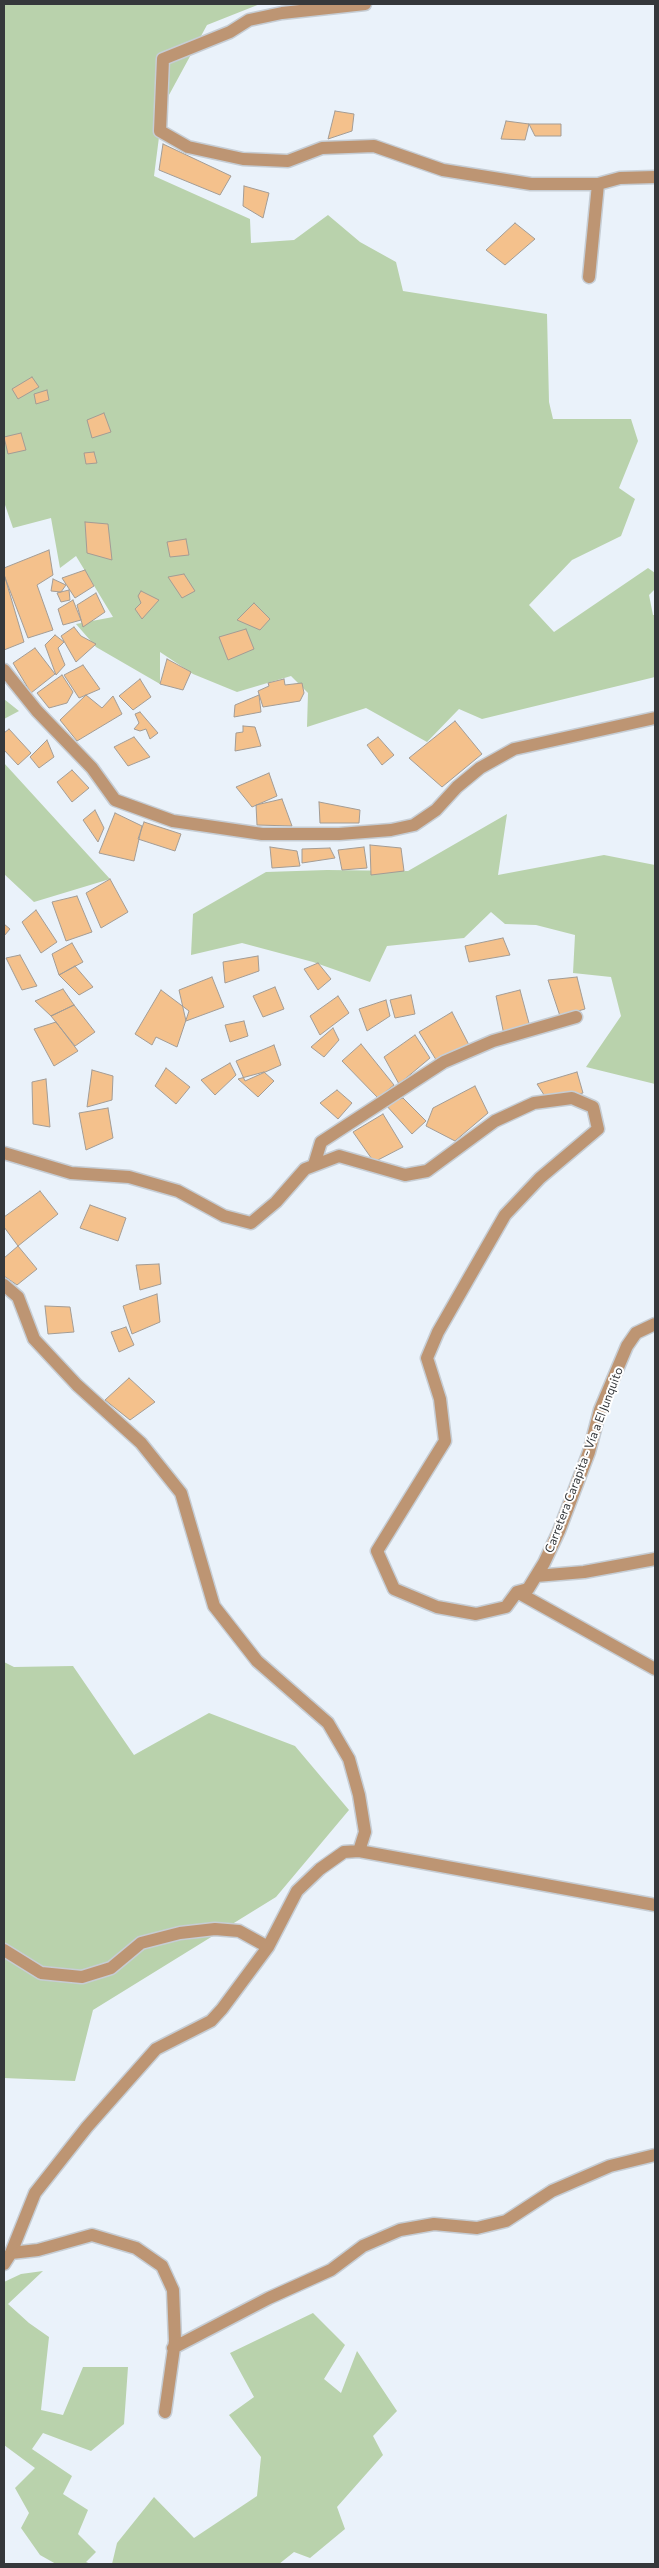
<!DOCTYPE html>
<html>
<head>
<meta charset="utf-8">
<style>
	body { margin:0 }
	#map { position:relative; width:659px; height:2568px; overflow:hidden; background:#eaf2fa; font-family:Commissioner,sans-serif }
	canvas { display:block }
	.frame { position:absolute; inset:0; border:5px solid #35383b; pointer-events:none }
</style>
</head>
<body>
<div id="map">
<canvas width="659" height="2568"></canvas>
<div class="frame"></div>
</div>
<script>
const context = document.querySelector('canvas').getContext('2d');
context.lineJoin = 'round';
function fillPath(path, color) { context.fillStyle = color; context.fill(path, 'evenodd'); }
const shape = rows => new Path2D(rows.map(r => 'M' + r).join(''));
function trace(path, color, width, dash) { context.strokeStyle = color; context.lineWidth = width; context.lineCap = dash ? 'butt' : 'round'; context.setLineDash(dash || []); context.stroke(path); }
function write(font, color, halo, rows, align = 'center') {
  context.font = font + ' Commissioner,sans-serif'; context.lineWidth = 4; context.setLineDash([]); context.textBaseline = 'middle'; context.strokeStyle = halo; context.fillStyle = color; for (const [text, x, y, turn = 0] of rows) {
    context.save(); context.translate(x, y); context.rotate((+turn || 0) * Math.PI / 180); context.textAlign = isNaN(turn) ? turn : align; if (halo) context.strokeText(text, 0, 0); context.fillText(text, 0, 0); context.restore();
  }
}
fillPath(shape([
	[4,4,260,4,207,25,163,106,154,176,250,219,251,243,294,240,328,215,360,242,396,262,403,291,547,314,549,402,553,419,631,419,638,441,619,488,635,499,621,536,572,560,529,605,554,632,648,568,655,573,655,589,649,595,653,615,655,615,655,677,482,719,459,709,427,742,366,708,307,727,308,693,291,676,237,692,193,674,160,652,160,684,96,647,76,624,113,617,76,556,60,568,51,518,13,528,4,502],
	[4,699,19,711,4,719],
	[4,763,110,879,34,902,4,874],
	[507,814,498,875,604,855,655,865,655,1084,586,1067,621,1016,611,977,573,973,575,935,536,925,505,924,491,912,464,938,387,946,370,982,313,962,242,943,191,955,193,914,266,872,327,870,408,871],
	[4,1662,14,1667,73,1666,134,1755,209,1713,295,1746,349,1810,276,1897,93,2010,75,2081,4,2078],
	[43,2271,8,2304,29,2323,49,2337,41,2410,63,2415,83,2367,128,2367,124,2424,91,2451,43,2433,32,2449,72,2476,63,2494,88,2510,78,2534,96,2552,86,2562,91,2564,56,2564,40,2555,21,2528,29,2513,15,2488,35,2468,4,2445,4,2282,21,2274],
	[313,2313,345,2345,324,2379,341,2393,357,2351,397,2411,373,2436,383,2455,337,2507,345,2529,310,2558,294,2552,279,2564,112,2564,117,2543,154,2497,194,2538,257,2496,261,2457,229,2415,254,2397,230,2353]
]), '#b9d2ac');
const building = shape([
	[335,111,354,114,352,131,328,139,335,111],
	[506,121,529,124,525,140,501,139,506,121],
	[529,124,561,124,561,136,535,136,529,124],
	[163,144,231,176,220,195,159,170,163,144],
	[244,186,269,193,263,218,243,206,244,186],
	[515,223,535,239,505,265,486,250,515,223],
	[32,377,39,387,18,399,12,389,32,377],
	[47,390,49,400,36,404,34,394,47,390],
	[104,413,111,432,92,438,87,420,104,413],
	[21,433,26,450,8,454,4,437,21,433],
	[94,452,97,463,86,464,84,453,94,452],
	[85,522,108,524,112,560,87,553,85,522],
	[186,539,189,555,170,557,167,542,186,539],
	[49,550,53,575,37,585,53,630,28,638,4,575,4,568,49,550],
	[85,570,94,586,75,598,62,578,85,570],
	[4,574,24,642,4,650,4,574],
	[184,574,195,591,182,598,168,577,184,574],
	[53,579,66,585,61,592,51,591,53,579],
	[69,590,70,600,61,602,57,593,69,590],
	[141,591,159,600,142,619,135,609,141,603,138,596,141,591],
	[96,593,105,612,83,627,77,605,96,593],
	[73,600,81,620,63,625,58,609,73,600],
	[254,603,270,619,260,630,237,620,254,603],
	[74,627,81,636,96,644,76,662,61,636,74,627],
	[246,629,254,649,228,660,219,637,246,629],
	[55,635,64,642,58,648,65,665,56,675,45,645,55,635],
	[35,648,55,674,31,693,13,663,35,648],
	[167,659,191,672,183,690,160,684,167,659],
	[83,665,100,689,79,698,64,675,83,665],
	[62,675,73,692,67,703,49,708,37,693,62,675],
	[140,679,151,697,133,710,119,696,140,679],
	[284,679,285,685,302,683,304,693,300,701,263,707,258,691,269,686,268,683,284,679],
	[86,695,102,708,113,696,122,714,77,741,60,720,86,695],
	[259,695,261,712,234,717,235,705,259,695],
	[140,712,158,733,150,739,146,729,140,731,134,729,139,723,135,714,140,712],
	[455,721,482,754,442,787,409,758,455,721],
	[243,726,255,727,261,746,235,751,236,733,243,732,243,726],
	[9,729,31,753,18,765,4,750,4,733,9,729],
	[134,737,150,757,128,766,114,747,134,737],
	[378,737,394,755,382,765,367,745,378,737],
	[47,740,54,757,39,768,30,757,47,740],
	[72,770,89,788,72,802,57,782,72,770],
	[269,773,277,796,252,807,236,787,269,773],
	[282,799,292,826,257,825,256,805,282,799],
	[319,802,360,810,359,823,320,823,319,802],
	[95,810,104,828,98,842,83,820,95,810],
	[115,813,142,826,134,861,99,853,115,813],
	[144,822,181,834,175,851,138,839,144,822],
	[370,845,401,848,404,871,371,875,370,845],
	[270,847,297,851,300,866,272,868,270,847],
	[364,847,367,868,342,870,338,850,364,847],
	[330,848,335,858,302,863,302,849,330,848],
	[110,879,128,912,101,928,86,893,110,879],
	[77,896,92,932,66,941,52,902,77,896],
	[36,910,57,942,41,953,22,922,36,910],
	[4,924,10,929,4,936,4,924],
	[503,938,510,955,469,962,465,946,503,938],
	[72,943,83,962,59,975,52,954,72,943],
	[20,955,37,986,22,990,6,958,20,955],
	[258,956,259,971,225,983,223,962,258,956],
	[318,963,331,979,318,990,304,969,318,963],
	[75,966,93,987,79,995,59,975,75,966],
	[212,977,224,1007,186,1021,179,990,212,977],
	[577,977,585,1009,560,1016,548,980,577,977],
	[275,987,284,1009,263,1017,253,996,275,987],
	[63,989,74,1005,51,1016,35,1001,63,989],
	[161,990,189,1011,177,1047,156,1037,152,1045,135,1034,161,990],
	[520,990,530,1027,504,1035,496,996,520,990],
	[411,995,415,1014,395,1018,390,1000,411,995],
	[338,996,349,1013,320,1035,310,1016,338,996],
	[386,1000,390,1016,367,1031,359,1009,386,1000],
	[74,1005,95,1032,75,1046,51,1016,74,1005],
	[452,1012,469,1045,438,1063,419,1032,452,1012],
	[244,1021,248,1036,230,1042,225,1025,244,1021],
	[56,1022,78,1051,54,1066,34,1029,56,1022],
	[333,1028,339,1040,324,1057,311,1047,333,1028],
	[415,1035,430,1058,399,1084,384,1057,415,1035],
	[361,1044,394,1085,378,1098,342,1061,361,1044],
	[274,1045,281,1065,245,1081,236,1061,274,1045],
	[230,1063,236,1075,215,1095,201,1080,230,1063],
	[166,1068,190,1087,176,1104,155,1086,166,1068],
	[92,1070,113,1076,112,1100,87,1107,92,1070],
	[264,1072,274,1081,258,1097,238,1079,264,1072],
	[577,1072,583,1093,548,1101,537,1084,577,1072],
	[46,1079,50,1127,33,1124,32,1082,46,1079],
	[475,1086,488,1113,455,1141,426,1126,433,1108,475,1086],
	[337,1090,352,1103,338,1119,320,1103,337,1090],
	[403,1098,426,1121,412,1134,385,1104,403,1098],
	[108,1108,113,1138,86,1150,79,1113,108,1108],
	[383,1114,403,1147,374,1162,353,1132,383,1114],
	[40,1191,58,1214,18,1246,4,1227,4,1217,40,1191],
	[90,1205,126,1218,118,1241,80,1228,90,1205],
	[18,1246,37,1269,17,1285,4,1276,4,1258,18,1246],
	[159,1264,161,1284,140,1290,136,1265,159,1264],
	[157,1294,160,1322,132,1334,123,1306,157,1294],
	[45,1306,70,1307,74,1332,48,1334,45,1306],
	[126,1327,134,1345,119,1352,111,1332,126,1327],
	[129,1378,155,1402,130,1420,105,1400,129,1378]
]);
fillPath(building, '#f4c18c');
trace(building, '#a39c95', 1);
const minor = shape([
	[365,4,282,13,249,20,230,32,163,59,160,131,188,147,243,159,288,161,322,148,374,146,443,170,531,184,598,184,620,178,655,177],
	[589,277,598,184],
	[4,670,37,711,92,768,115,800,173,821,262,834,339,834,391,830,414,825,436,810,457,787,480,768,514,749,655,718],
	[4,1153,71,1173,129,1177,178,1191,224,1216,251,1223,276,1202,305,1169,339,1156,405,1175,427,1171,495,1121,534,1103,572,1098,593,1107,598,1129,540,1178,505,1215,438,1332,427,1358,440,1399,445,1441,377,1551,394,1589,437,1607,476,1614,506,1607,517,1592,528,1589,544,1563,559,1531,589,1452,600,1410,627,1346,636,1333,655,1324],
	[314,1165,321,1142,444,1062,493,1041,576,1017],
	[4,1285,18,1297,34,1339,77,1385,141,1443,181,1493,214,1606,257,1661,328,1723,349,1759,359,1795,365,1832,359,1851],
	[536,1576,584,1572,655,1559],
	[517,1592,655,1669],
	[4,1950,41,1973,82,1977,111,1968,141,1943,180,1933,215,1929,239,1931,268,1947],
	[11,2253,38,2250,92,2235,136,2248,162,2266,173,2290,175,2341,165,2412],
	[4,2264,11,2253,35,2193,87,2127,156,2049,211,2021,222,2009,268,1947,297,1891,320,1869,344,1852,359,1851,655,1905],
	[173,2348,269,2298,331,2270,363,2246,400,2230,434,2224,477,2228,506,2221,552,2191,610,2166,655,2155]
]);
trace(minor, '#c6cdd4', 15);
trace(minor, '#bd9573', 12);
write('12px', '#35383b', '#fff', [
	["Carretera Carapita - Vía a El Junquito",584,1460,-69]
]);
</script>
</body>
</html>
